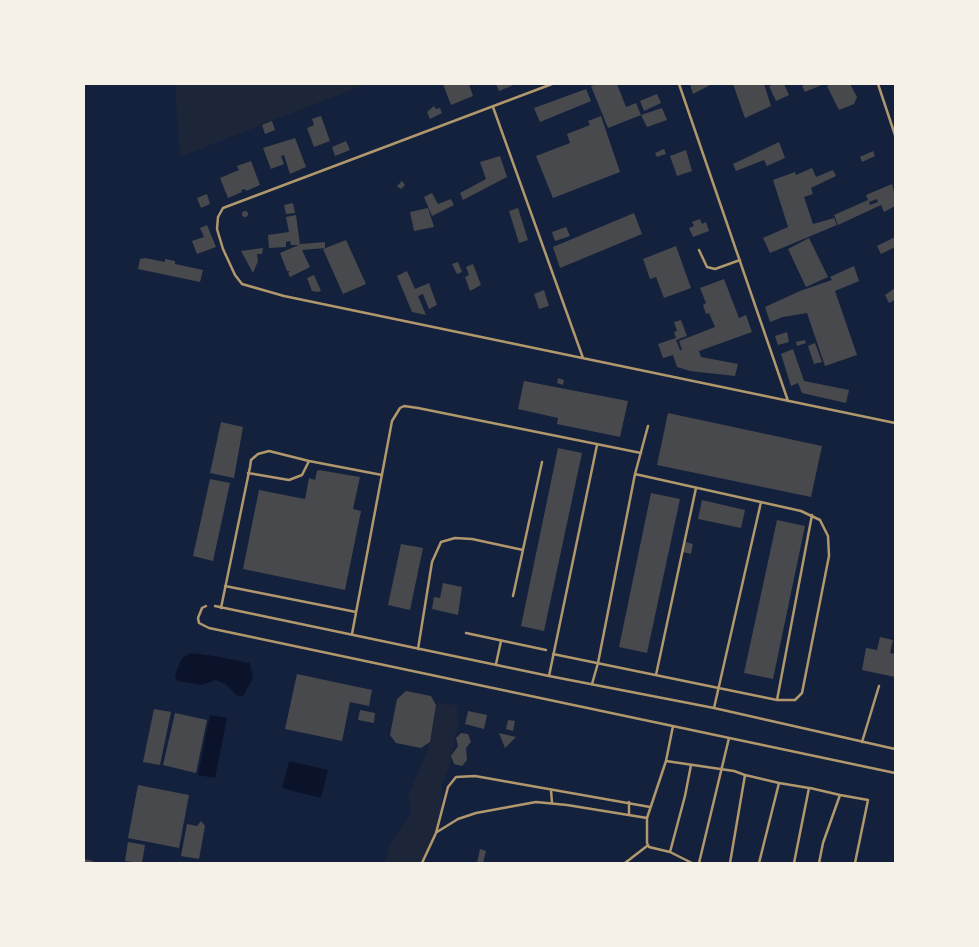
<!DOCTYPE html>
<html>
<head>
<meta charset="utf-8">
<style>
	body { margin:0 }
	#map { position:relative; width:979px; height:947px; overflow:hidden; background:#14213d; font-family:Signika,sans-serif }
	canvas { display:block }
	.frame { position:absolute; inset:0; border:85px solid #f6f1e7; pointer-events:none }
</style>
</head>
<body>
<div id="map">
<canvas width="979" height="947"></canvas>
<div class="frame"></div>
</div>
<script>
const context = document.querySelector('canvas').getContext('2d');
context.lineJoin = 'round';
function fillPath(path, color) { context.fillStyle = color; context.fill(path, 'evenodd'); }
const shape = rows => new Path2D(rows.map(r => 'M' + r).join(''));
function trace(path, color, width, dash) { context.strokeStyle = color; context.lineWidth = width; context.lineCap = dash ? 'butt' : 'round'; context.setLineDash(dash || []); context.stroke(path); }
fillPath(shape([
	[175,84,366,84,180,157],
	[437,703,457,705,458,726,450,765,442,785,442,804,432,846,423,863,385,863,390,844,411,813,408,795,428,750]
]), '#1d2539');
fillPath(shape([
	[190,653,215,656,250,663,253,678,243,696,238,696,225,684,216,680,202,685,177,681,175,675,182,658],
	[210,715,227,718,215,778,198,775],
	[289,761,328,770,321,798,282,788]
]), '#0b132b');
fillPath(shape([
	[443,84,469,84,473,96,451,105],
	[496,84,516,84,499,91],
	[598,84,617,84,626,107,636,103,641,115,608,128,591,86],
	[690,84,712,84,693,94],
	[733,84,764,84,771,106,745,118],
	[775,84,784,84,789,95,776,101,769,86],
	[806,84,824,84,805,92,802,86],
	[832,84,850,84,857,97,854,104,839,110,827,86],
	[586,89,591,101,540,122,534,108],
	[657,94,661,103,644,111,640,101],
	[434,106,436,109,440,108,442,113,430,119,427,112],
	[662,108,667,120,647,127,641,115],
	[321,116,330,141,314,147,307,128,314,125,312,119],
	[601,116,620,172,553,198,536,156,570,143,567,134,590,125,588,121],
	[272,121,275,130,265,134,262,125],
	[295,138,306,167,290,174,284,155,281,156,284,164,271,169,263,148],
	[346,141,350,150,335,156,332,147],
	[779,142,785,158,767,166,764,160,736,171,733,164],
	[664,149,666,154,657,157,655,153],
	[686,150,692,171,677,176,670,156],
	[873,151,875,156,862,162,860,157],
	[500,156,507,177,463,200,460,193,486,179,480,162],
	[251,161,260,185,246,191,245,189,241,190,242,192,228,198,220,178,239,170,237,166],
	[812,168,816,177,833,170,836,176,811,188,813,194,804,197,813,224,834,218,837,225,770,253,763,238,788,227,790,233,773,180,795,172,796,175],
	[402,181,405,185,401,189,397,186],
	[892,184,895,195,895,206,884,212,881,205,838,225,834,215,868,200,866,195],
	[877,199,878,202,870,205,869,202],
	[432,193,438,204,451,199,454,205,432,216,424,197],
	[207,194,210,204,201,208,197,198],
	[293,203,295,213,286,214,284,205],
	[428,208,434,227,414,231,410,212],
	[518,208,528,240,519,243,509,211],
	'242 214a3 3 0 1 1 6 0a3 3 0 1 1-6 0Z',
	[634,213,642,234,560,268,553,247],
	[296,215,300,245,291,245,290,241,286,242,286,247,269,248,268,235,289,232,286,217],
	[700,219,702,224,706,222,709,231,693,237,689,228,694,226,692,222],
	[207,225,216,247,197,254,192,241,204,237,200,228],
	[566,227,570,236,555,241,552,232],
	[895,237,895,247,881,254,877,246],
	[809,238,828,277,806,287,788,249],
	[346,240,366,284,343,294,323,249],
	[325,242,325,248,302,250,310,267,290,277,288,273,290,271,287,271,280,253,301,244],
	[676,246,691,288,664,298,656,277,650,279,643,259],
	[263,248,262,254,257,254,258,261,253,273,241,251],
	[145,258,165,262,165,259,175,261,175,264,203,270,200,282,138,269,140,259],
	[458,262,462,272,457,274,452,264],
	[473,264,481,285,470,291,465,277,469,275,466,267],
	[854,266,859,281,835,291,857,355,825,366,807,313,783,317,770,322,765,307,800,291,832,280,830,277],
	[407,271,415,289,429,283,437,305,429,309,423,294,418,296,426,315,412,312,397,276],
	[314,275,321,291,318,292,312,291,307,278],
	[724,279,739,318,746,315,752,332,699,351,701,357,738,364,735,376,690,371,677,367,673,355,663,358,658,344,676,338,674,332,677,331,674,322,681,320,687,336,676,340,680,350,682,350,679,341,715,327,709,313,706,314,703,305,706,303,700,288],
	[895,288,895,300,889,303,885,295],
	[544,290,549,306,539,309,534,294],
	[787,332,789,342,778,345,775,336],
	[805,340,806,343,797,346,796,342],
	[815,343,822,362,814,364,808,346],
	[793,349,804,381,849,390,846,403,802,393,798,383,791,386,781,354],
	[558,378,564,380,563,385,557,383],
	[524,381,628,401,620,437,557,424,558,418,518,409],
	[668,413,822,446,811,497,657,465],
	[221,422,243,427,234,478,210,473],
	[558,448,582,453,544,631,521,626],
	[319,470,360,477,353,509,361,511,345,590,243,569,259,490,305,499,309,478,315,480,317,471],
	[210,479,230,483,213,561,193,556],
	[651,493,680,499,647,653,619,647],
	[702,500,745,510,741,528,698,519],
	[777,520,805,526,773,679,744,673],
	[686,542,693,544,691,554,683,552],
	[401,544,423,548,410,610,388,605],
	[443,583,462,587,458,615,432,609,434,597,440,598],
	[880,637,893,640,890,653,895,654,895,677,862,670,866,648,877,650],
	[297,674,372,690,369,706,350,702,342,741,285,729],
	[406,691,431,696,436,705,430,742,421,748,396,743,390,735,397,699],
	[154,709,171,712,160,765,143,762],
	[360,710,375,713,374,723,358,720],
	[468,711,487,715,484,729,465,724],
	[175,713,207,720,196,773,163,765],
	[508,720,515,721,513,731,506,729],
	[461,733,468,734,471,742,466,748,467,760,462,766,454,764,451,756,458,746,456,738],
	[499,733,516,737,505,748],
	[138,785,189,795,179,848,128,838],
	[201,821,205,826,199,859,181,856,187,824,197,826],
	[128,842,145,845,142,863,125,861],
	[480,849,486,851,483,863,477,863],
	[84,859,93,861,92,863,84,863]
]), '#48494c');
trace(shape([
	[552,84,223,208,218,217,217,229,223,249,235,275,242,284,284,296,895,423],
	[679,84,788,401],
	[878,84,895,135],
	[493,107,583,358],
	[699,250,707,267,715,269,740,260],
	[248,473,289,480,302,475,309,461],
	[225,586,356,612],
	[513,596,542,462],
	[206,606,202,608,198,618,199,623,209,628,895,773],
	[215,606,549,676,714,708,895,749],
	[221,608,250,467,251,460,258,454,269,451,309,461,382,475],
	[466,633,546,650],
	[352,634,392,421,400,408,404,406,418,408,641,453],
	[418,649,432,562,441,542,455,538,472,539,523,550],
	[553,654,777,700,795,700,802,693,829,556,828,536,820,520,801,511,635,474],
	[496,664,501,641],
	[656,675,696,488],
	[549,676,597,445],
	[592,684,598,663,635,474,648,426],
	[777,700,812,515],
	[714,708,761,502],
	[862,742,879,686],
	[666,761,734,771,745,775,730,863],
	[691,765,685,796,670,852,692,863],
	[745,775,779,783],
	[810,788,840,795],
	[551,790,552,803],
	[629,815,629,802],
	[437,832,458,819,476,813,536,802,567,805,647,818],
	[670,852,649,847,647,843,647,818,666,761,673,726],
	[422,863,436,833,448,787,456,777,475,776,650,807],
	[625,863,647,846],
	[699,863,729,738],
	[759,863,779,783,809,788,794,863],
	[819,863,823,843,840,795,868,800,855,863]
]), '#b1986c', 2.5);
</script>
</body>
</html>
